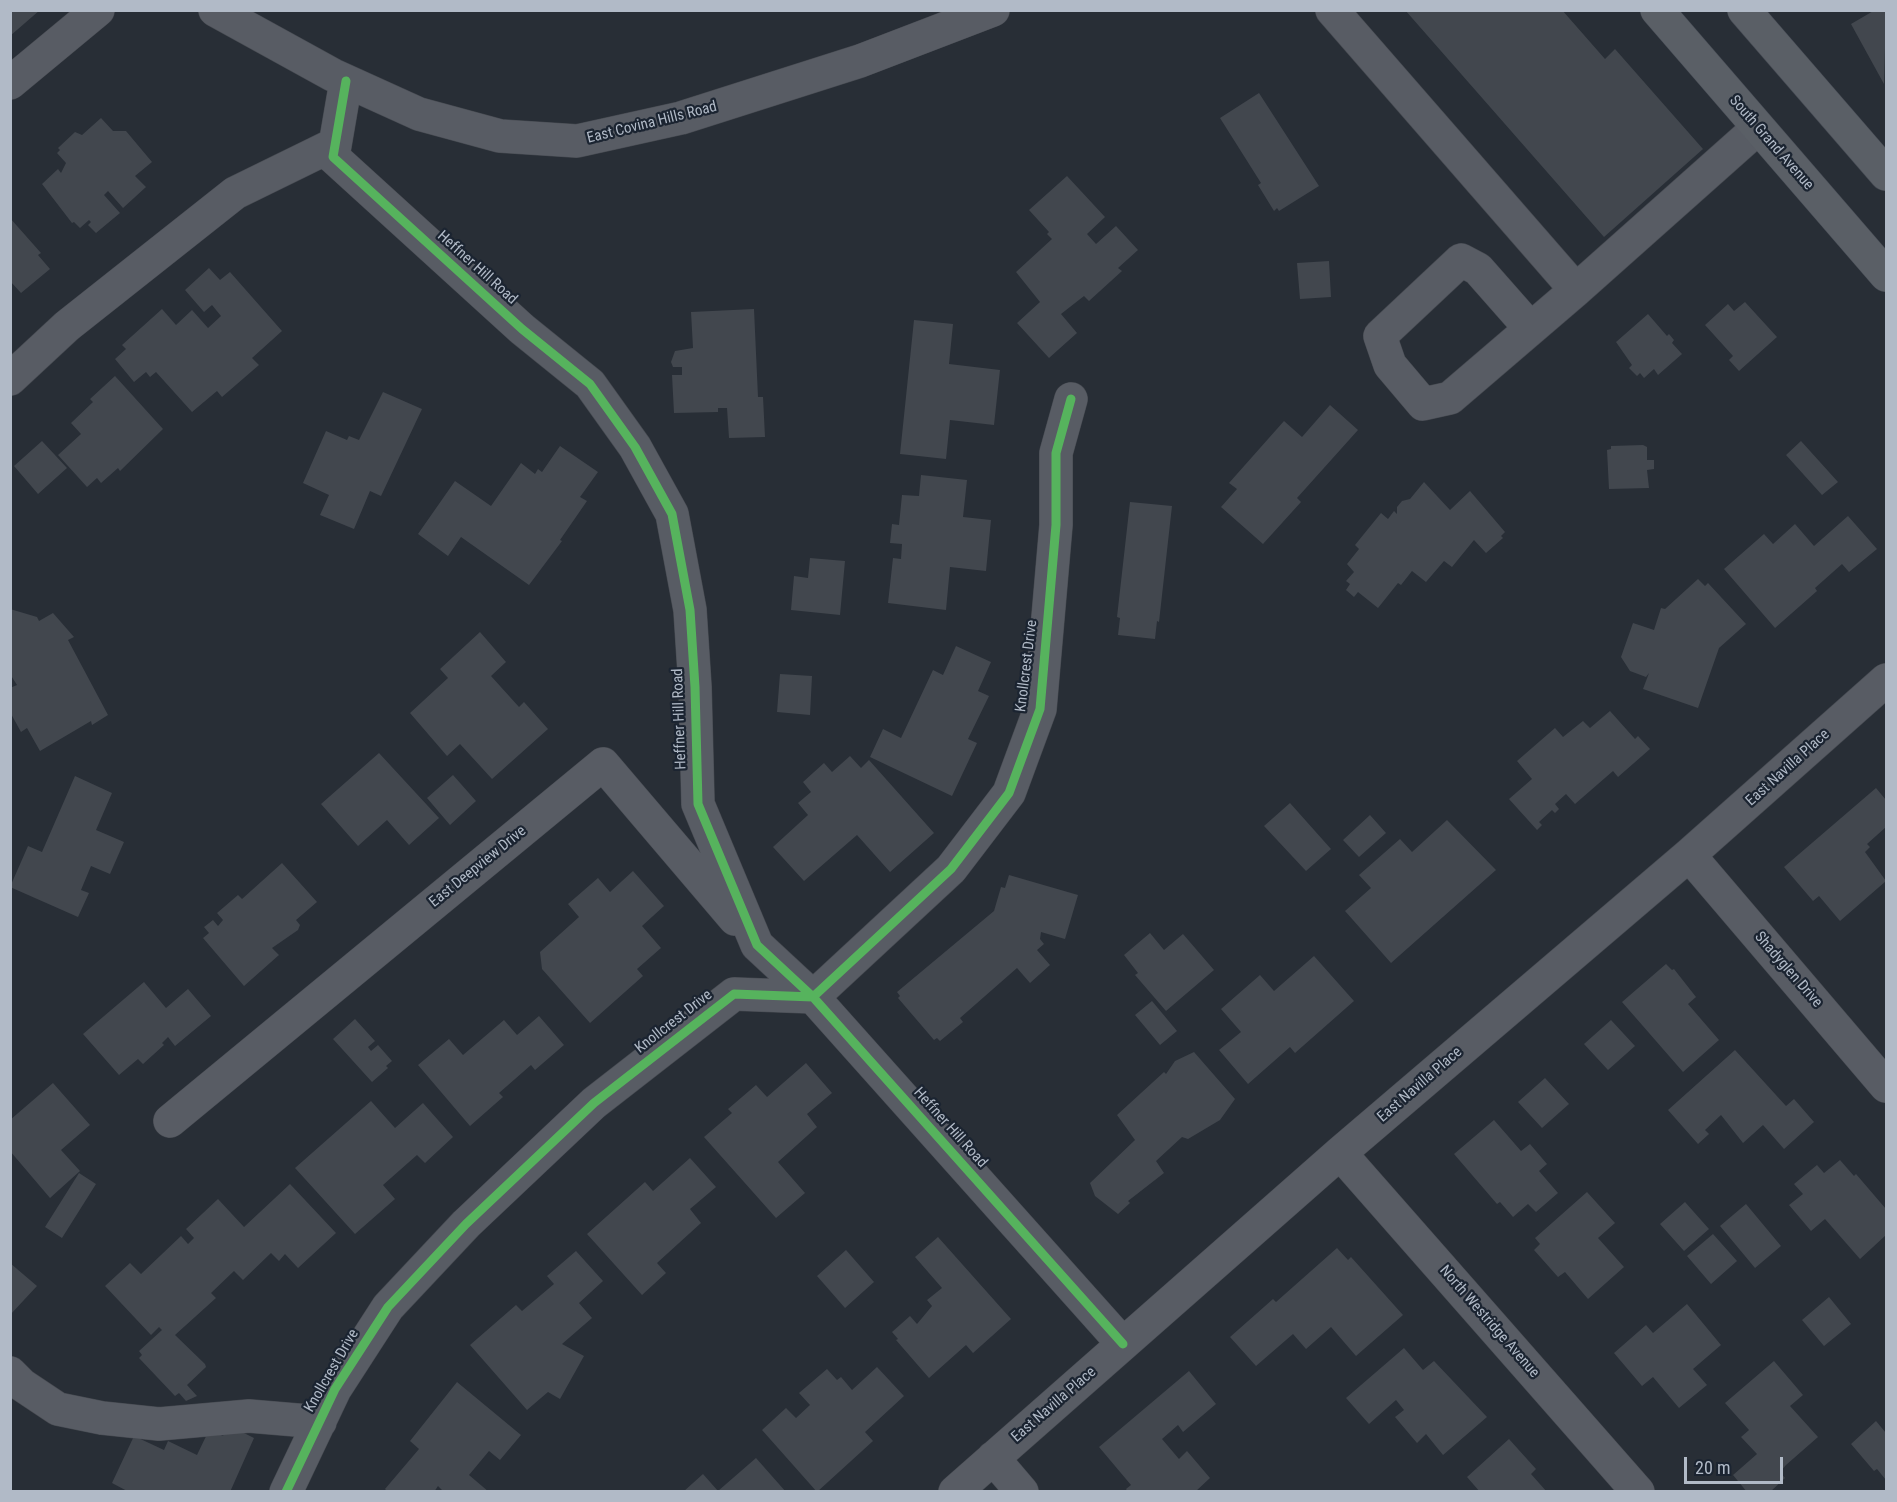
<!DOCTYPE html>
<html>
<head>
<meta charset="utf-8">
<style>
	body { margin:0 }
	#map { position:relative; width:1897px; height:1502px; overflow:hidden; background:#282e36; font-family:"Roboto Condensed",sans-serif }
	canvas { display:block }
	.frame { position:absolute; inset:0; border:12px solid #b1bac7; pointer-events:none }
	.scale { position:absolute; left:1684px; top:1457px; width:99px; height:27px; box-sizing:border-box; border:3px solid #b1bac7; border-top:0; padding-left:8px; font-size:18px; line-height:21px; white-space:nowrap; color:#b1bac7; -webkit-text-stroke:4px #1b2431; paint-order:stroke }
</style>
</head>
<body>
<div id="map">
<canvas width="1897" height="1502"></canvas>
<div class="frame"></div>
<div class="scale">20 m</div>
</div>
<script>
const context = document.querySelector('canvas').getContext('2d');
context.lineJoin = 'round';
function fillPath(path, color) { context.fillStyle = color; context.fill(path, 'evenodd'); }
const shape = rows => new Path2D(rows.map(r => 'M' + r).join(''));
function trace(path, color, width, dash) { context.strokeStyle = color; context.lineWidth = width; context.lineCap = dash ? 'butt' : 'round'; context.setLineDash(dash || []); context.stroke(path); }
function write(font, color, halo, rows, align = 'center') {
  context.font = font + ' "Roboto Condensed",sans-serif'; context.lineWidth = 4.5; context.setLineDash([]); context.textBaseline = 'middle'; context.strokeStyle = halo; context.fillStyle = color; for (const [text, x, y, turn = 0] of rows) {
    context.save(); context.translate(x, y); context.rotate((+turn || 0) * Math.PI / 180); context.textAlign = isNaN(turn) ? turn : align; if (halo) context.strokeText(text, 0, 0); context.fillText(text, 0, 0); context.restore();
  }
}
fillPath(shape([
	[10,10,40,10,10,36],
	[1405,10,1562,10,1605,59,1615,49,1703,149,1604,237],
	[1875,10,1885,10,1886,13,1884,84,1851,24],
	[1259,93,1319,186,1279,211,1277,208,1274,211,1258,185,1261,183,1220,118],
	[101,118,113,131,126,131,152,162,135,176,146,187,123,208,108,191,104,195,120,213,96,233,88,225,91,222,89,220,80,228,74,222,72,223,42,184,58,169,61,173,66,163,57,153,60,150,58,148,75,132,82,135],
	[1067,176,1105,217,1087,234,1096,244,1116,226,1138,250,1118,268,1122,271,1089,301,1084,296,1061,314,1077,333,1049,358,1017,323,1040,302,1016,272,1052,239,1047,234,1049,232,1029,210],
	[10,218,41,253,38,255,50,269,21,293,10,281],
	[1329,261,1331,297,1300,299,1297,263],
	[209,268,220,280,230,272,282,331,252,358,259,365,222,397,217,391,192,412,156,372,150,377,146,372,134,382,115,359,126,349,122,345,162,309,176,325,192,310,208,328,221,316,212,305,204,312,185,290],
	[1745,302,1777,337,1739,371,1729,360,1733,356,1705,325,1728,304,1734,311],
	[754,309,758,397,763,397,765,437,729,438,727,408,718,408,718,412,674,413,672,375,682,375,682,367,673,367,671,362,675,351,693,348,691,312],
	[1648,314,1667,336,1669,334,1674,340,1672,343,1682,354,1658,375,1654,369,1644,378,1640,373,1637,376,1629,368,1632,365,1616,342],
	[914,320,953,324,949,364,1000,370,994,425,950,420,946,459,900,454],
	[115,376,163,429,120,471,118,468,101,483,97,478,87,487,58,455,81,434,71,423,93,402,90,399],
	[383,392,422,409,381,496,370,491,354,529,320,515,329,495,303,483,326,431,347,440,349,436,359,440],
	[1330,405,1358,430,1297,498,1301,502,1263,544,1221,507,1237,489,1229,483,1284,421,1302,437],
	[42,441,67,468,38,494,14,466],
	[1801,441,1838,482,1822,495,1786,455],
	[1643,445,1647,447,1647,460,1654,460,1654,469,1647,470,1649,488,1609,489,1607,450,1611,449,1611,446],
	[560,446,598,472,580,497,587,501,560,540,562,541,529,585,461,537,448,556,418,534,455,481,491,506,521,463,535,474,538,469,542,472],
	[921,475,967,480,963,517,991,520,986,571,950,567,946,610,888,603,893,558,901,559,902,544,890,543,892,524,899,525,902,495,919,496],
	[1424,482,1450,510,1470,491,1505,532,1501,536,1503,538,1486,553,1474,540,1452,567,1444,561,1426,582,1412,571,1401,585,1398,583,1378,608,1358,592,1354,597,1346,590,1350,584,1346,581,1354,572,1347,564,1359,549,1355,545,1381,513,1388,519,1394,511,1397,514,1397,507,1402,501,1410,499],
	[1130,502,1172,506,1159,622,1157,621,1155,639,1118,635,1120,618,1117,617],
	[1848,516,1877,549,1849,572,1842,564,1815,588,1817,591,1775,628,1724,569,1764,534,1773,544,1795,524,1814,546],
	[810,558,845,561,840,615,791,610,794,576,808,578],
	[1698,579,1705,586,1708,583,1746,624,1719,648,1698,708,1643,689,1649,673,1646,677,1630,671,1621,657,1633,623,1654,630,1661,608,1665,609],
	[10,609,37,617,39,621,53,613,74,637,68,640,108,715,92,725,91,721,40,751,27,728,21,732,10,712,10,688,17,685,10,674],
	[480,632,506,662,491,676,519,707,524,702,548,729,492,779,460,744,447,756,410,713,448,678,440,669],
	[956,646,991,662,978,691,989,696,968,739,977,743,952,796,870,757,883,729,901,738,933,670,943,675],
	[780,674,812,676,810,715,777,712],
	[1610,711,1635,739,1638,736,1650,749,1618,777,1613,771,1575,804,1566,794,1555,804,1559,809,1555,813,1552,810,1539,822,1542,825,1537,830,1509,799,1532,779,1517,761,1555,728,1563,737,1583,721,1590,728],
	[379,753,439,818,409,845,387,820,358,846,321,804],
	[850,756,861,768,869,760,934,833,890,872,857,835,804,881,773,847,808,815,798,803,811,792,803,782,824,763,832,772],
	[453,775,476,801,450,825,427,798],
	[75,776,112,793,96,830,124,842,110,874,91,866,81,890,89,893,78,917,10,887,28,846,42,852],
	[1876,788,1886,800,1886,827,1867,844,1870,847,1865,852,1886,881,1840,921,1819,896,1813,901,1784,867],
	[1290,803,1331,849,1306,871,1264,826],
	[1370,815,1386,833,1359,857,1343,840],
	[1447,820,1496,870,1391,963,1345,911,1371,888,1359,875,1400,839,1412,852],
	[282,863,317,902,296,920,300,925,298,930,272,948,279,955,244,986,203,938,209,933,204,927,213,920,218,926,223,920,217,913,238,895,242,899],
	[633,871,664,906,642,926,661,948,637,969,643,976,590,1023,542,969,540,952,579,917,568,904,598,878,610,892],
	[1009,875,1078,895,1065,939,1041,932,1040,939,1044,944,1037,950,1050,965,1030,983,1017,968,960,1018,963,1022,940,1041,937,1038,934,1040,898,998,900,996,897,992,994,911,1001,887,1005,888],
	[1150,933,1164,950,1183,934,1214,970,1166,1011,1135,975,1138,973,1124,955],
	[1314,956,1354,1001,1295,1053,1290,1047,1248,1084,1219,1050,1241,1032,1221,1009,1260,975,1274,991],
	[1666,964,1672,970,1674,969,1696,997,1688,1004,1719,1040,1683,1072,1622,1002],
	[144,982,166,1008,188,989,211,1016,175,1046,168,1037,162,1043,164,1045,143,1064,138,1059,119,1075,83,1034],
	[1152,1001,1177,1031,1160,1045,1135,1015],
	[539,1016,564,1045,535,1070,531,1065,499,1093,503,1097,470,1126,418,1065,449,1039,463,1055,504,1020,517,1035],
	[355,1019,375,1041,368,1047,371,1051,378,1045,392,1061,386,1066,388,1068,372,1082,333,1039],
	[1611,1020,1635,1046,1608,1070,1584,1044],
	[1735,1050,1786,1106,1794,1099,1814,1122,1784,1149,1763,1125,1743,1143,1721,1115,1705,1130,1709,1134,1698,1144,1668,1110],
	[1194,1052,1235,1099,1220,1120,1188,1139,1182,1137,1156,1161,1164,1173,1128,1201,1130,1203,1118,1214,1095,1196,1090,1183,1135,1140,1117,1115,1164,1072,1166,1074,1175,1061],
	[806,1063,832,1093,807,1114,817,1127,778,1162,805,1193,776,1218,704,1137,732,1113,728,1109,756,1085,767,1097],
	[1545,1078,1569,1104,1542,1128,1518,1102],
	[53,1083,90,1125,61,1150,80,1171,50,1198,10,1151,10,1120],
	[371,1101,395,1128,423,1103,453,1137,425,1163,417,1155,383,1185,395,1199,355,1234,295,1168],
	[1494,1120,1521,1151,1530,1144,1547,1164,1539,1171,1558,1193,1536,1212,1528,1204,1513,1217,1500,1202,1497,1204,1454,1154],
	[690,1158,716,1187,690,1209,701,1223,657,1263,666,1273,642,1295,587,1234,645,1182,653,1191],
	[1840,1160,1854,1176,1856,1174,1886,1209,1886,1235,1860,1259,1825,1219,1811,1231,1789,1205,1803,1194,1794,1184,1817,1165,1824,1173],
	[79,1173,96,1184,62,1238,45,1227],
	[290,1184,336,1233,298,1268,285,1254,279,1261,271,1253,243,1280,234,1271,211,1293,216,1298,175,1335,205,1364,206,1367,187,1385,197,1396,186,1401,179,1393,175,1396,139,1358,142,1355,139,1351,162,1330,159,1327,151,1335,105,1286,130,1263,141,1274,181,1236,188,1244,194,1238,186,1229,218,1199,244,1227],
	[1587,1192,1615,1223,1598,1238,1624,1267,1588,1299,1565,1272,1558,1277,1534,1250,1540,1244,1535,1238],
	[1685,1202,1709,1229,1684,1251,1660,1224],
	[1746,1204,1781,1246,1755,1268,1720,1226],
	[1713,1234,1737,1261,1711,1284,1687,1256],
	[938,1237,1011,1319,973,1353,966,1345,929,1378,896,1340,898,1339,892,1332,910,1316,917,1324,932,1306,927,1300,942,1288,915,1257],
	[1337,1248,1348,1260,1351,1257,1403,1315,1356,1356,1331,1327,1306,1349,1293,1334,1256,1366,1230,1337,1273,1299,1276,1302],
	[846,1250,874,1282,845,1308,817,1276],
	[576,1251,603,1281,579,1303,592,1318,562,1344,584,1356,560,1399,548,1392,527,1410,470,1345,516,1305,522,1311,554,1284,547,1276],
	[10,1263,37,1286,10,1315],
	[1829,1297,1851,1324,1824,1346,1802,1320],
	[1687,1304,1721,1345,1693,1369,1707,1385,1679,1408,1653,1377,1642,1386,1614,1353,1646,1325,1653,1333],
	[1404,1348,1423,1370,1434,1361,1487,1417,1443,1455,1426,1434,1417,1443,1395,1417,1404,1410,1396,1400,1369,1424,1346,1398],
	[1774,1361,1803,1395,1790,1406,1818,1437,1786,1465,1780,1472,1785,1478,1770,1492,1747,1492,1733,1475,1757,1454,1741,1437,1749,1430,1725,1403],
	[877,1367,904,1396,865,1432,873,1441,817,1492,762,1430,786,1408,796,1418,810,1405,799,1393,827,1369,837,1380,841,1377,852,1390],
	[1189,1371,1216,1404,1183,1432,1178,1425,1162,1439,1179,1459,1187,1451,1210,1478,1195,1492,1128,1492,1126,1489,1131,1485,1099,1447],
	[457,1382,521,1435,500,1460,489,1451,469,1475,489,1492,444,1492,438,1486,434,1492,388,1492,385,1489,419,1449,410,1441],
	[1876,1421,1886,1433,1886,1480,1877,1469,1874,1471,1851,1444],
	[236,1429,254,1438,230,1492,129,1492,112,1483,134,1436,164,1450,168,1441,197,1455,209,1430,223,1436,226,1430],
	[1509,1439,1536,1469,1531,1474,1547,1492,1480,1492,1467,1477],
	[756,1458,786,1492,683,1492,703,1474,718,1491]
]), '#42474e');
const minor = shape([
	[215,10,333,75,419,114,500,136,577,141,681,118,860,61,993,10],
	[1332,10,1576,290,1758,128],
	[346,81,333,157,522,329,590,384,635,447,672,514,690,610,695,687,698,804,757,945,813,997,1123,1344],
	[10,83,98,10],
	[1530,328,1478,269,1461,260,1380,336,1390,365,1423,404,1450,398,1576,290],
	[10,379,67,326,235,193,335,144],
	[1689,855,1886,1086],
	[170,1121,603,764,735,919],
	[1340,1153,1638,1492],
	[10,1373,22,1385,58,1409,102,1418,159,1424,249,1416,320,1422],
	[993,1458,1022,1492],
	[286,1492,335,1389,388,1307,466,1224,594,1103,734,994,813,997,951,869,1009,793,1040,709,1056,525,1056,453,1071,399],
	[955,1492,1340,1153,1689,855,1886,680]
]);
const major = shape([
	[1657,10,1886,275],
	[1744,10,1886,174]
]);
trace(minor, '#464a51', 34);
trace(major, '#454a53', 34);
trace(minor, '#585c64', 33);
trace(major, '#5a5f66', 33);
trace(shape([
	[346,81,333,157,522,329,590,384,635,447,672,514,690,610,695,687,698,804,757,945,813,997,1123,1344],
	[286,1492,335,1389,388,1307,466,1224,594,1103,734,994,813,997,951,869,1009,793,1040,709,1056,525,1056,453,1071,399]
]), '#56b35d', 9);
write('15px', '#b1bac7', '#1b2431', [
	["East Covina Hills Road",652,123,-14],
	["South Grand Avenue",1771,143,49],
	["Heffner Hill Road",477,268,42],
	["Knollcrest Drive",1027,666,-83],
	["Heffner Hill Road",680,719,-92],
	["East Navilla Place",1788,768,-42],
	["East Deepview Drive",478,867,-39],
	["Shadyglen Drive",1788,970,49],
	["Knollcrest Drive",674,1022,-38],
	["East Navilla Place",1420,1085,-41],
	["Heffner Hill Road",950,1128,48],
	["North Westridge Avenue",1489,1322,49],
	["Knollcrest Drive",332,1371,-60],
	["East Navilla Place",1054,1405,-41]
]);
</script>
</body>
</html>
